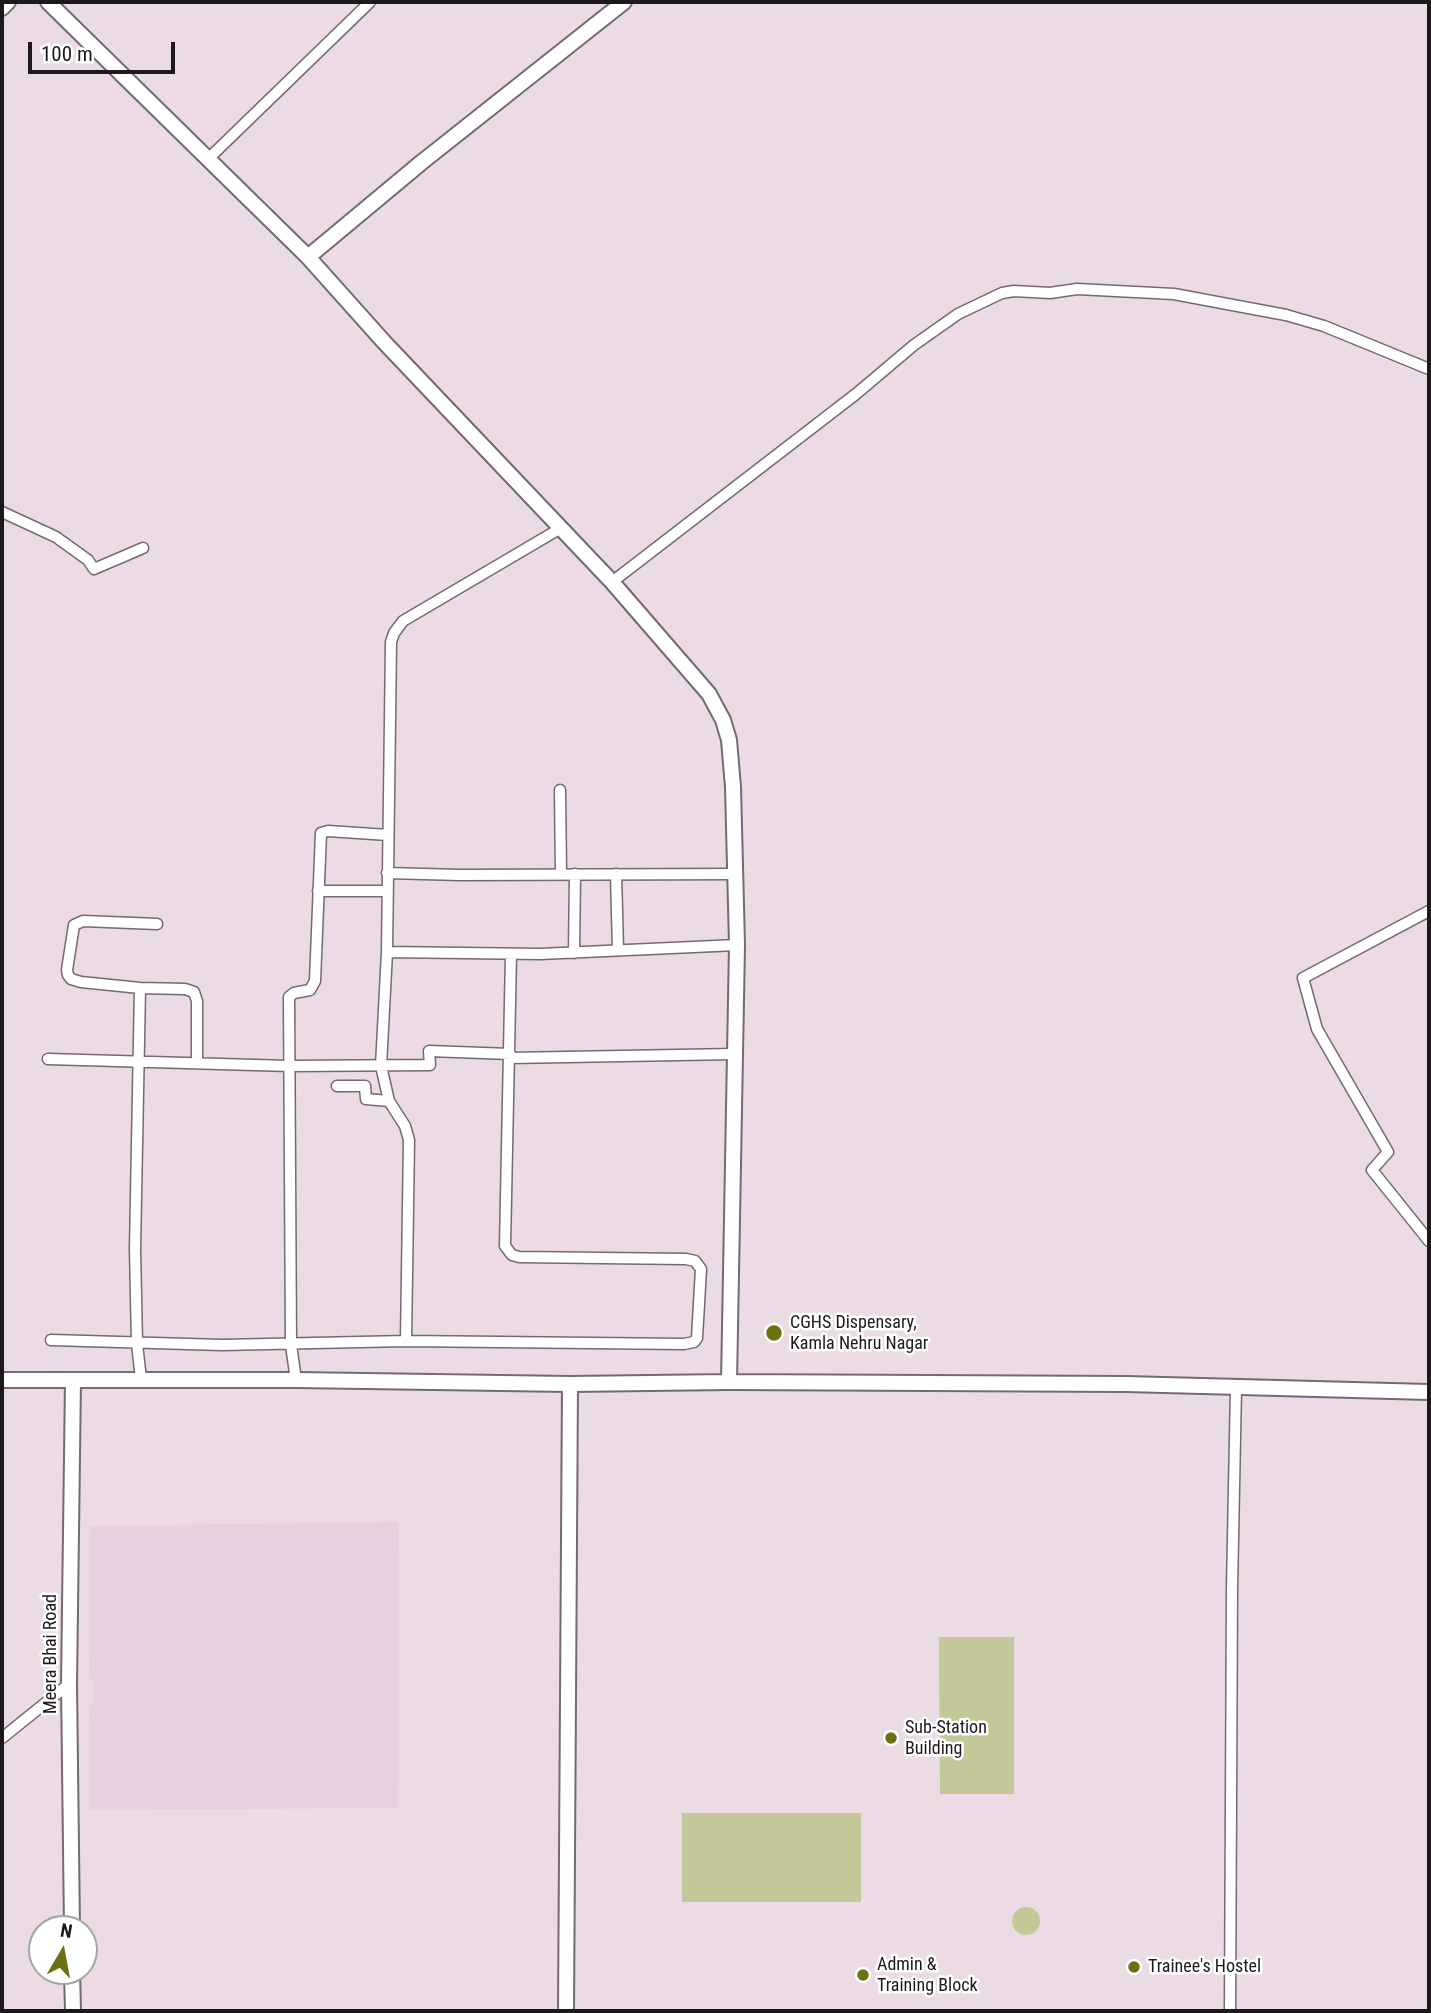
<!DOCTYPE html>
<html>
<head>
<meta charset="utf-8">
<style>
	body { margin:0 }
	#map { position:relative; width:1431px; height:2013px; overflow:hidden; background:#eadbe5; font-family:"Roboto Condensed",sans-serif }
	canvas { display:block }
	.frame { position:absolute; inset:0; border:4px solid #1d181b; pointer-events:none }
	.north { position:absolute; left:28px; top:1915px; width:70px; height:70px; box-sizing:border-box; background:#fff; border:2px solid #a5a3a4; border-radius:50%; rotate:10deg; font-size:19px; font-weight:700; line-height:28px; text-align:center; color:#1d181b }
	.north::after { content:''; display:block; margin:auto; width:24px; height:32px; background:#6d6f13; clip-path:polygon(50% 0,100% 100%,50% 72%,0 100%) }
	.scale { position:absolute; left:28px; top:42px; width:147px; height:32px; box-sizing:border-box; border:4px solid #1d181b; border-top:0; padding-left:9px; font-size:21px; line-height:24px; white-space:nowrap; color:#1d181b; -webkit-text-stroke:5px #fff; paint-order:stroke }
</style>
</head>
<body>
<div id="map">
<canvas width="1431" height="2013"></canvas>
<div class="frame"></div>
<div class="north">N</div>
<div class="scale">100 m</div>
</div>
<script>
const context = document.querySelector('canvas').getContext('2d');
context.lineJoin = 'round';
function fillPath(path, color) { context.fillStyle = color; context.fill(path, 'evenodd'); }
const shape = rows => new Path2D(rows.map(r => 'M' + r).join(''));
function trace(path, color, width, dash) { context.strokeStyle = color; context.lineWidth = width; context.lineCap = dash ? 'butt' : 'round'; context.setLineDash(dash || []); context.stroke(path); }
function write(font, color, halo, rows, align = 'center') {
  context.font = font + ' "Roboto Condensed",sans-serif'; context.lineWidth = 5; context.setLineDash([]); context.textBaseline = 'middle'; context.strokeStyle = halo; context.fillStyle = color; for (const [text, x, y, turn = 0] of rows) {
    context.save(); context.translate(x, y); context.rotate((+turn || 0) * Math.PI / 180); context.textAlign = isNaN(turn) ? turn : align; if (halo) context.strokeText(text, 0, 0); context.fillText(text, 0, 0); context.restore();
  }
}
fillPath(shape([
	[399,1522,398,1808,90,1810,89,1707,94,1703,94,1683,89,1678,90,1526]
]), '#e7d0df');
fillPath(shape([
	[939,1637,1014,1637,1014,1794,940,1794],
	[682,1813,861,1813,861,1902,682,1902],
	'1012 1921a14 14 0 1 1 28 0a14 14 0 1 1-28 0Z'
]), '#c4c899');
const street = shape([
	[207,160,370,2],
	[2,512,56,537,88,560,94,569,143,548],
	[612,582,856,394,914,345,958,314,1002,293,1014,291,1050,293,1077,289,1174,294,1286,315,1324,326,1429,369],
	[560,790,561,874],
	[387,873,460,875,736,874],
	[616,874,618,950],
	[318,891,387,891],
	[1429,911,1303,978,1317,1029,1388,1152,1372,1170,1429,1241],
	[157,924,83,921,74,925,67,970,68,975,71,979,81,982,140,988,185,989,194,992,197,1001,197,1062],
	[387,952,540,954,737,945],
	[574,953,575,874],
	[140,988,135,1249,137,1344,141,1379],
	[510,1058,734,1054],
	[48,1059,289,1066,430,1065,429,1051,510,1054],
	[337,1086,365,1086,366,1099,389,1101],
	[51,1340,222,1345,406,1341,684,1344,694,1342,697,1338,701,1269,695,1261,686,1259,519,1257,512,1255,505,1246,511,954],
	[406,1341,409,1140,405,1126,389,1101,381,1066,387,952,391,642,394,633,403,621,561,528],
	[296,1380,291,1345,289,997,294,993,310,990,315,981,321,833,328,831,388,835],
	[2,1738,69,1684],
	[1230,2011,1232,1589,1236,1387]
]);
const secondary = shape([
	[48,2,308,257,384,342,612,582,709,694,723,720,729,740,733,787,737,945,729,1382],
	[2,8,8,2],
	[308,257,422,162,624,2],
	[2,1380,296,1380,570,1384,729,1382,1126,1384,1429,1392],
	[72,1929,69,1684,73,1380],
	[72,1971,73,2011],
	[566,2011,570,1384]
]);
trace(street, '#766971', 13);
trace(secondary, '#766971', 18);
trace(street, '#fff', 10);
trace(secondary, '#fff', 14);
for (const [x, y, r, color] of [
	[774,1333,9,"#6d6f13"],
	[891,1738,7,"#6d6f13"],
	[1134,1967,7,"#6d6f13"],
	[863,1975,7,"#6d6f13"]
]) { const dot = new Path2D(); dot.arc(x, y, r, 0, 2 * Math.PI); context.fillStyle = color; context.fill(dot); trace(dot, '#fff', 2.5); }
write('18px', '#1d181b', '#fff', [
	["CGHS Dispensary,",790,1323],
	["Kamla Nehru Nagar",790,1344],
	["Sub-Station",905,1728],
	["Building",905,1749],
	["Admin &",877,1965],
	["Training Block",877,1986],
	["Trainee's Hostel",1148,1967]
], 'left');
write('18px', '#1d181b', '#fff', [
	["Meera Bhai Road",51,1654,-90]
]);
</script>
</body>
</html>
